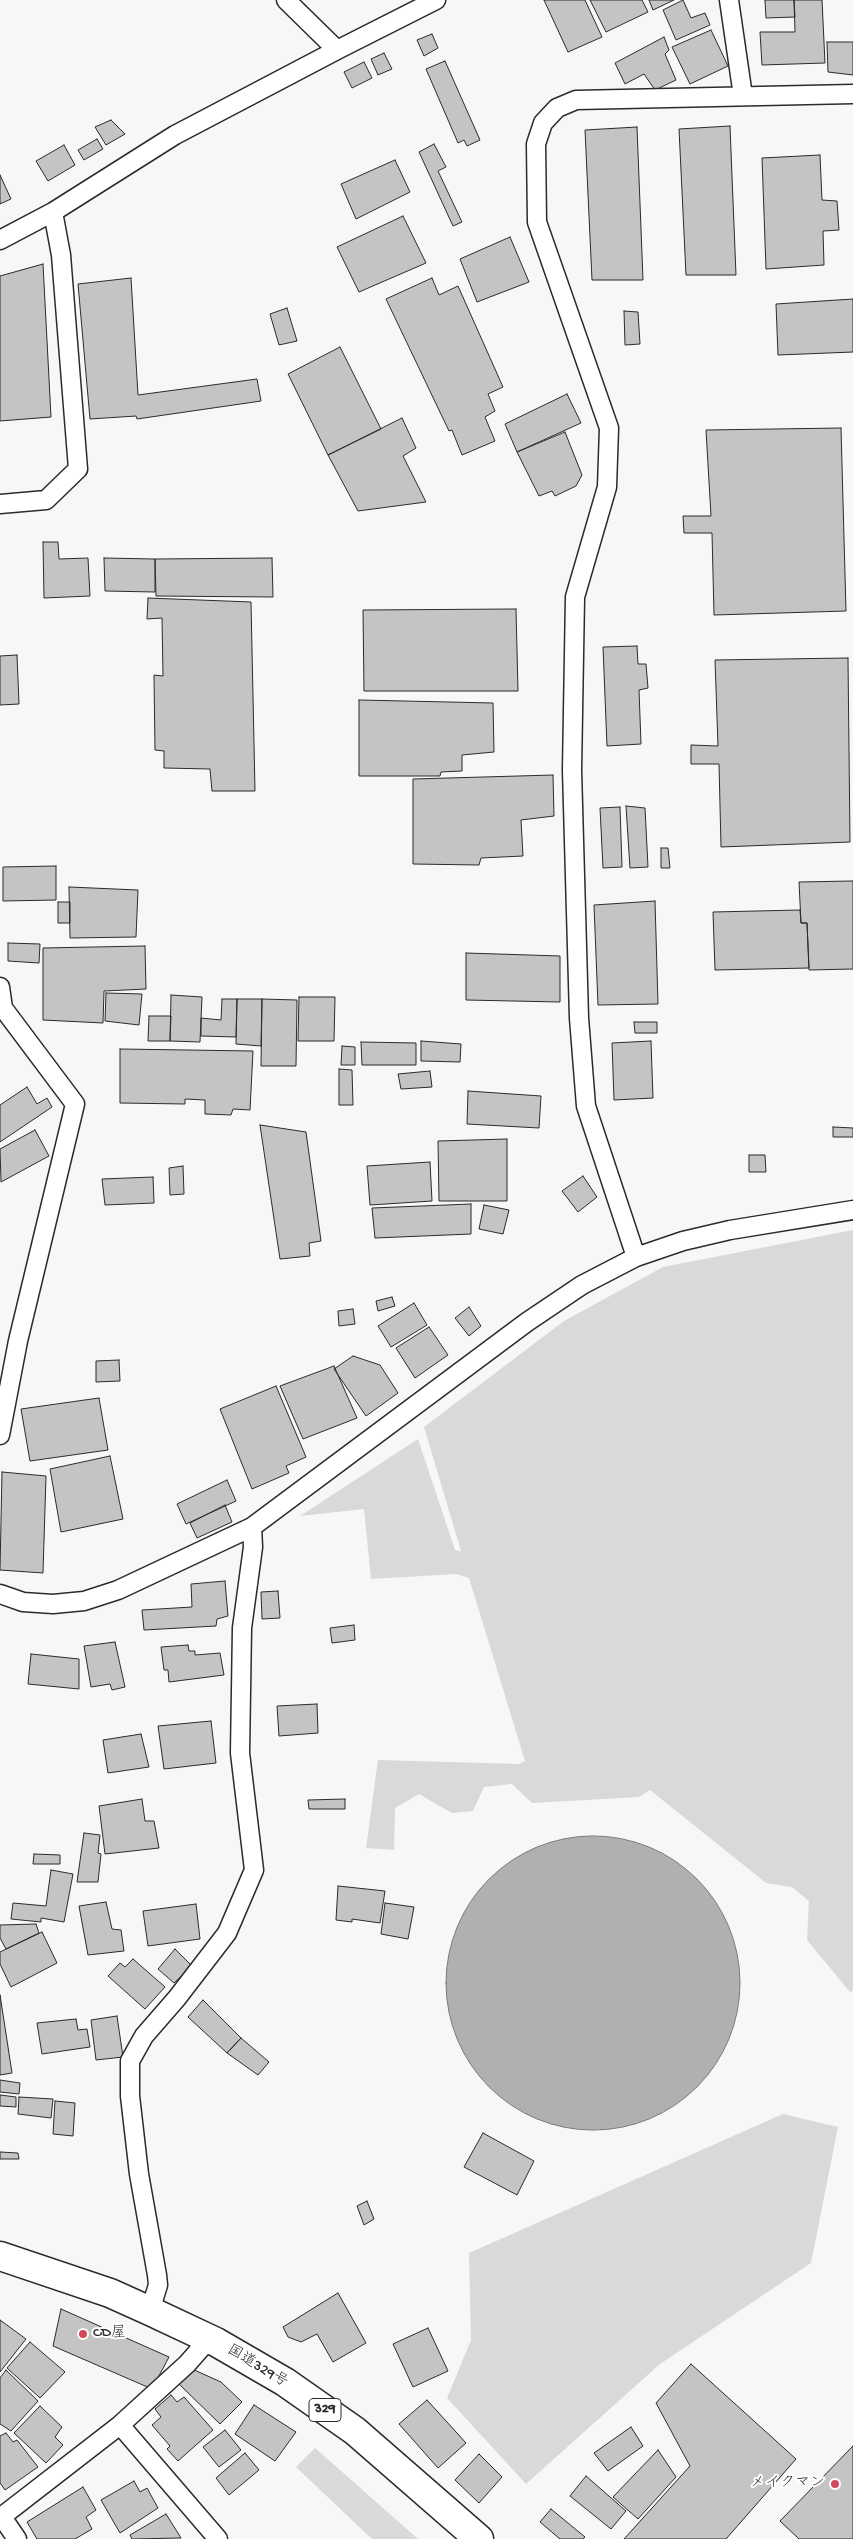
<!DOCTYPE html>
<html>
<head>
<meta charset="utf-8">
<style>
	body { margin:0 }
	canvas { display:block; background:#f7f7f7 }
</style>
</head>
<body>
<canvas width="853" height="2539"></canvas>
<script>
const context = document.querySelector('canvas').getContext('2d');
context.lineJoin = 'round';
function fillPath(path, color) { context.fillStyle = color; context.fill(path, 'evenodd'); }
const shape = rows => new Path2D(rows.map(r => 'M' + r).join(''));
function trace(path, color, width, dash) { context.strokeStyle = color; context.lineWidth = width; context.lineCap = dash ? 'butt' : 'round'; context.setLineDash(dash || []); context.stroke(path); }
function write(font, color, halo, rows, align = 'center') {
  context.font = font + ' "Gochi Hand","Klee One",sans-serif'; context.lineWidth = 4; context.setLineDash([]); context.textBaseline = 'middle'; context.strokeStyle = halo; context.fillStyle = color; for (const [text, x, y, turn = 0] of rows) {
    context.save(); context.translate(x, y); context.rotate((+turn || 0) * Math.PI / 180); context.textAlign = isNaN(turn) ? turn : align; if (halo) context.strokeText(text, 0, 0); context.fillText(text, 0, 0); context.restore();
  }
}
fillPath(shape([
	[853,1230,853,1991,850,1992,807,1940,809,1901,792,1887,766,1883,650,1790,639,1797,532,1803,512,1784,484,1787,473,1811,452,1813,419,1794,395,1808,394,1850,366,1848,378,1760,519,1764,525,1761,469,1578,457,1574,371,1579,364,1509,300,1516,418,1439,455,1550,461,1551,424,1427,564,1321,663,1267],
	[783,2114,838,2127,811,2263,660,2364,526,2484,447,2398,471,2340,469,2253],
	[315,2448,409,2531,418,2539,372,2539,296,2467]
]), '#d9d9d9');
const water = shape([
	'446 1983a147 147 0 1 1 294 0a147 147 0 1 1-294 0Z'
]);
fillPath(water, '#b0b0b0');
trace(water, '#7b7b7b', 1);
const building = shape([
	[544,0,585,0,602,37,568,52,544,0],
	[590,0,642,0,648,12,606,32,590,0],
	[649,0,674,0,653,10,649,0],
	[683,0,691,18,705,13,710,25,676,40,663,10,683,0],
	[765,0,794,0,795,17,766,18,765,0],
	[794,0,822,0,825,63,762,65,760,32,795,32,794,0],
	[711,30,728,66,690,84,672,47,711,30],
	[432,34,438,48,424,56,417,40,432,34],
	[664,37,669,50,665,54,676,80,655,90,644,74,625,84,615,63,664,37],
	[827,42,853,42,853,75,828,72,827,42],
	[384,53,392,69,378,75,371,59,384,53],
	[445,61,480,140,467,146,464,140,458,143,426,69,445,61],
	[364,62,372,78,352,88,344,72,364,62],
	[111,120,125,134,106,145,95,127,111,120],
	[730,126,736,275,686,275,679,129,730,126],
	[637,127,643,280,592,280,585,130,637,127],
	[97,139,103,149,84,160,78,150,97,139],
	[434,144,446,167,438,171,462,222,453,226,419,152,434,144],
	[64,145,75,165,48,181,36,161,64,145],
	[820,155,822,200,837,201,839,230,823,231,824,265,766,269,762,158,820,155],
	[395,160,410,192,356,219,341,184,395,160],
	[0,175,11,199,0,204,0,175],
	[403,216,426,263,359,292,337,247,403,216],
	[510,237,529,282,477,302,460,259,510,237],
	[43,264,51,417,0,421,0,276,43,264],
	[131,278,138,395,257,379,261,401,137,419,136,416,90,419,78,284,131,278],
	[432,278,439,295,458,286,503,387,488,394,495,411,485,417,495,441,462,455,452,430,449,431,386,299,432,278],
	[853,299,853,352,778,355,776,304,853,299],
	[287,308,297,341,279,345,270,314,287,308],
	[624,311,638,312,640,344,625,345,624,311],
	[340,347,381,429,328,455,288,374,340,347],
	[567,394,581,423,517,452,505,424,567,394],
	[402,418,416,448,403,456,426,502,358,511,328,455,402,418],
	[841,428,846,611,714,615,712,533,684,533,683,516,711,516,706,430,841,428],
	[565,432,582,475,576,486,555,496,552,491,539,496,517,452,565,432],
	[43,542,58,542,59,559,88,558,90,596,44,598,43,542],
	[104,558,155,559,155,592,105,591,104,558],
	[272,558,273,597,156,596,155,559,272,558],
	[148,598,251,602,255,791,212,791,210,769,164,768,164,751,155,750,154,675,163,676,162,618,147,619,148,598],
	[516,609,518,691,364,691,363,610,516,609],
	[637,646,638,664,646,664,648,688,639,690,641,744,607,746,603,647,637,646],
	[17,655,19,704,0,705,0,656,17,655],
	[848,658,850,842,721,847,719,764,691,764,691,745,718,746,715,660,848,658],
	[359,700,493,703,494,752,462,755,462,771,441,772,440,776,359,776,359,700],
	[553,775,554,816,521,820,523,856,481,858,479,865,413,864,413,779,553,775],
	[626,806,645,808,648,867,630,868,626,806],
	[620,807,622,867,603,868,600,808,620,807],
	[661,848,668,848,670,868,661,868,661,848],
	[56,866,56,900,3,901,3,867,56,866],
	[853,881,853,969,809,970,807,923,801,923,799,882,853,881],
	[69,887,138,890,136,937,70,938,69,887],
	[655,901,658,1004,598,1005,594,905,655,901],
	[58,902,70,902,70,923,58,923,58,902],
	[800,910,801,923,807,923,809,968,715,970,713,912,800,910],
	[8,943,40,944,39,963,8,961,8,943],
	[145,946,146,989,104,991,103,1023,43,1020,43,948,145,946],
	[466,953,560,956,560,1002,466,1000,466,953],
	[106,993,142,994,139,1025,105,1021,106,993],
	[171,995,202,997,200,1042,170,1041,171,995],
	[299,997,335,997,334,1041,298,1041,299,997],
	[222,999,237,999,236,1037,201,1036,201,1018,221,1020,222,999],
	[237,999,262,999,261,1046,236,1044,237,999],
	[262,999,297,1000,296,1066,261,1066,262,999],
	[149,1016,171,1016,170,1041,148,1041,149,1016],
	[634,1022,657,1022,657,1033,635,1033,634,1022],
	[421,1041,461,1044,460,1062,421,1061,421,1041],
	[651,1041,653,1098,614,1100,612,1043,651,1041],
	[361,1042,416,1043,416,1065,362,1065,361,1042],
	[342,1046,355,1047,355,1065,341,1065,342,1046],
	[120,1049,253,1051,250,1110,233,1109,231,1115,205,1114,205,1100,185,1099,185,1104,120,1103,120,1049],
	[339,1069,352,1070,353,1105,339,1105,339,1069],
	[430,1071,432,1087,401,1089,398,1074,430,1071],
	[27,1087,37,1104,47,1098,52,1107,0,1142,0,1105,27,1087],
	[468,1091,541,1096,539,1128,467,1124,468,1091],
	[260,1125,306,1132,321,1241,309,1243,310,1256,280,1259,260,1125],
	[833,1127,853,1128,853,1137,833,1137,833,1127],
	[35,1130,49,1156,1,1182,0,1149,35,1130],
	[507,1139,507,1201,439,1201,438,1141,507,1139],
	[749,1155,765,1155,766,1172,749,1172,749,1155],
	[430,1162,432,1201,370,1205,367,1166,430,1162],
	[183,1166,184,1194,170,1195,169,1168,183,1166],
	[583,1176,597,1197,578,1212,562,1191,583,1176],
	[153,1177,154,1203,105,1205,102,1179,153,1177],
	[471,1204,471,1234,375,1238,372,1208,471,1204],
	[484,1205,509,1210,503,1234,479,1229,484,1205],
	[392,1297,395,1306,378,1311,376,1301,392,1297],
	[414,1303,427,1325,391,1347,378,1326,414,1303],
	[469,1307,481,1326,469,1336,455,1318,469,1307],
	[353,1309,355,1324,339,1326,338,1311,353,1309],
	[429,1327,448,1355,415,1378,396,1348,429,1327],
	[353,1356,380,1365,398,1393,366,1416,334,1369,353,1356],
	[119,1360,120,1381,96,1382,96,1361,119,1360],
	[334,1366,357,1418,303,1439,280,1386,334,1366],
	[276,1386,306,1457,286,1466,289,1473,252,1489,220,1409,276,1386],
	[99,1398,108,1450,30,1461,21,1409,99,1398],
	[110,1456,123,1519,61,1532,50,1469,110,1456],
	[2,1472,46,1476,43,1573,0,1570,2,1472],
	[227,1480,236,1501,186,1524,177,1504,227,1480],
	[225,1505,232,1522,197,1538,190,1523,225,1505],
	[225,1581,228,1616,217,1619,216,1626,144,1630,142,1610,192,1607,191,1584,225,1581],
	[278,1591,280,1618,262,1619,261,1592,278,1591],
	[354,1625,355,1640,332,1643,330,1628,354,1625],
	[115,1642,125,1687,112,1690,110,1684,91,1687,84,1646,115,1642],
	[188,1645,189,1651,195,1651,195,1655,220,1653,224,1675,169,1682,168,1670,164,1670,161,1647,188,1645],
	[31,1654,79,1659,79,1689,28,1684,31,1654],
	[317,1704,318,1733,279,1736,277,1706,317,1704],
	[211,1721,216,1763,164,1769,158,1726,211,1721],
	[141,1734,149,1767,108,1773,103,1740,141,1734],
	[142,1799,145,1821,154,1821,159,1848,105,1854,99,1806,142,1799],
	[345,1799,345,1809,309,1809,308,1800,345,1799],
	[84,1833,100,1835,98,1853,101,1854,98,1882,77,1882,84,1833],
	[34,1854,60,1855,60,1864,33,1864,34,1854],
	[51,1870,73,1874,64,1922,41,1918,41,1922,11,1919,13,1903,46,1906,51,1870],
	[338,1886,385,1891,380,1923,352,1919,352,1922,336,1920,338,1886],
	[106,1902,112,1929,121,1930,124,1951,88,1955,79,1906,106,1902],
	[385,1903,414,1907,408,1939,381,1934,385,1903],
	[196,1904,200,1939,148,1946,143,1911,196,1904],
	[36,1924,39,1933,6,1949,0,1938,0,1925,36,1924],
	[42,1932,57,1963,11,1987,0,1964,0,1952,42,1932],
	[175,1949,192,1966,174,1983,158,1969,175,1949],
	[133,1959,165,1987,145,2009,108,1976,120,1963,125,1967,133,1959],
	[0,1995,12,2073,0,2075,0,1995],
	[203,2000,241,2038,227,2053,188,2017,203,2000],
	[117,2016,123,2057,96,2060,91,2020,117,2016],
	[76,2019,78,2030,87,2029,90,2047,42,2054,37,2023,76,2019],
	[241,2038,269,2062,258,2075,227,2053,241,2038],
	[0,2080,20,2083,19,2094,0,2092,0,2080],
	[0,2095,16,2097,16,2107,0,2106,0,2095],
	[19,2097,53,2099,51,2118,18,2114,19,2097],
	[55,2101,75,2103,73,2136,53,2134,55,2101],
	[483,2133,534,2161,517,2195,464,2167,483,2133],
	[0,2152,18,2153,19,2159,0,2159,0,2152],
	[367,2201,374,2219,364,2225,357,2206,367,2201],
	[338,2293,366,2343,333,2362,317,2334,301,2342,288,2337,283,2327,338,2293],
	[61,2309,169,2357,152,2389,53,2346,61,2309],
	[0,2320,26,2339,0,2372,0,2320],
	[428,2328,448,2371,413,2387,393,2344,428,2328],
	[30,2342,65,2372,40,2398,7,2368,30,2342],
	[691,2364,796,2459,726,2539,624,2539,690,2466,656,2403,691,2364],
	[192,2369,221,2382,242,2402,220,2424,179,2384,192,2369],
	[6,2370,38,2401,11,2431,0,2424,0,2378,6,2370],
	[171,2395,177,2402,184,2397,213,2430,178,2461,167,2449,170,2446,152,2425,161,2417,155,2409,171,2395],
	[427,2400,466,2443,438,2468,399,2424,427,2400],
	[254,2405,296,2432,275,2461,235,2434,254,2405],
	[40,2406,62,2427,55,2437,63,2445,46,2463,14,2433,40,2406],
	[631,2427,643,2446,608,2471,594,2453,631,2427],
	[225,2430,241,2450,219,2467,203,2447,225,2430],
	[6,2433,13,2442,17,2440,38,2467,5,2490,0,2483,0,2436,6,2433],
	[853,2446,853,2539,799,2539,780,2521,853,2446],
	[658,2450,676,2477,638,2519,613,2497,658,2450],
	[245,2453,259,2470,229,2495,216,2478,245,2453],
	[479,2454,502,2477,479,2503,455,2480,479,2454],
	[586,2476,626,2511,611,2529,570,2496,586,2476],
	[134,2481,140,2492,147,2488,158,2508,120,2533,101,2500,134,2481],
	[83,2487,96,2510,86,2517,92,2529,75,2539,37,2539,27,2522,83,2487],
	[551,2509,585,2537,583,2539,560,2539,540,2522,551,2509],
	[166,2514,181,2538,132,2539,130,2535,166,2514]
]);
fillPath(building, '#c4c4c4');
trace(building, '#2b2b2b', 1);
const minor = shape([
	[286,0,337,50,436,0],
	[729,0,743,96],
	[0,240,53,212,175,135,337,50],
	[0,504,46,500,78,469,61,255,53,212],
	[0,987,3,1008,75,1104,18,1341,0,1435],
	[636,1257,586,1106,579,1018,572,770,575,597,607,487,609,428,537,222,536,144,543,123,557,108,576,100,853,94],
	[0,1594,23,1602,53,1604,84,1601,118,1590,252,1527,527,1322,582,1285,636,1257,683,1241,730,1230,853,1210],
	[150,2311,158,2285,157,2275,139,2174,130,2096,130,2061,144,2036,177,1998,227,1933,254,1870,240,1753,242,1628,253,1547,252,1527],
	[120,2425,218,2539],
	[2,2517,17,2539],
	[0,2518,120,2425,187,2364,209,2339]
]);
const trunk = shape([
	[0,2256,110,2293,150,2311,216,2342,285,2382,355,2431,479,2539]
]);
trace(minor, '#2b2b2b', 21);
trace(trunk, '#2b2b2b', 31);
trace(minor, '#fff', 18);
trace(trunk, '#fff', 28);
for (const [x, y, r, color] of [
	[83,2334,5,"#d1495b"],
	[835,2484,5,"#d1495b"]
]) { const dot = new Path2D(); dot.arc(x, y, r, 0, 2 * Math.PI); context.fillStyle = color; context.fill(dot); trace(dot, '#fff', 2); }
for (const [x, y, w] of [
	[325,2410,32]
]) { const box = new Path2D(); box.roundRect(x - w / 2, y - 11.5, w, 23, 4); context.fillStyle = '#fff'; context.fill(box); trace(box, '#2b2b2b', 1); }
write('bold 14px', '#2b2b2b', null, [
	["329",325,2410]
]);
write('15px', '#2b2b2b', '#fff', [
	["CD屋",93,2334],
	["メイクマン",825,2484,"right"]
], 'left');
write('15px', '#2b2b2b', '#fff', [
	["国道329号",257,2367,31]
]);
</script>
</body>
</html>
